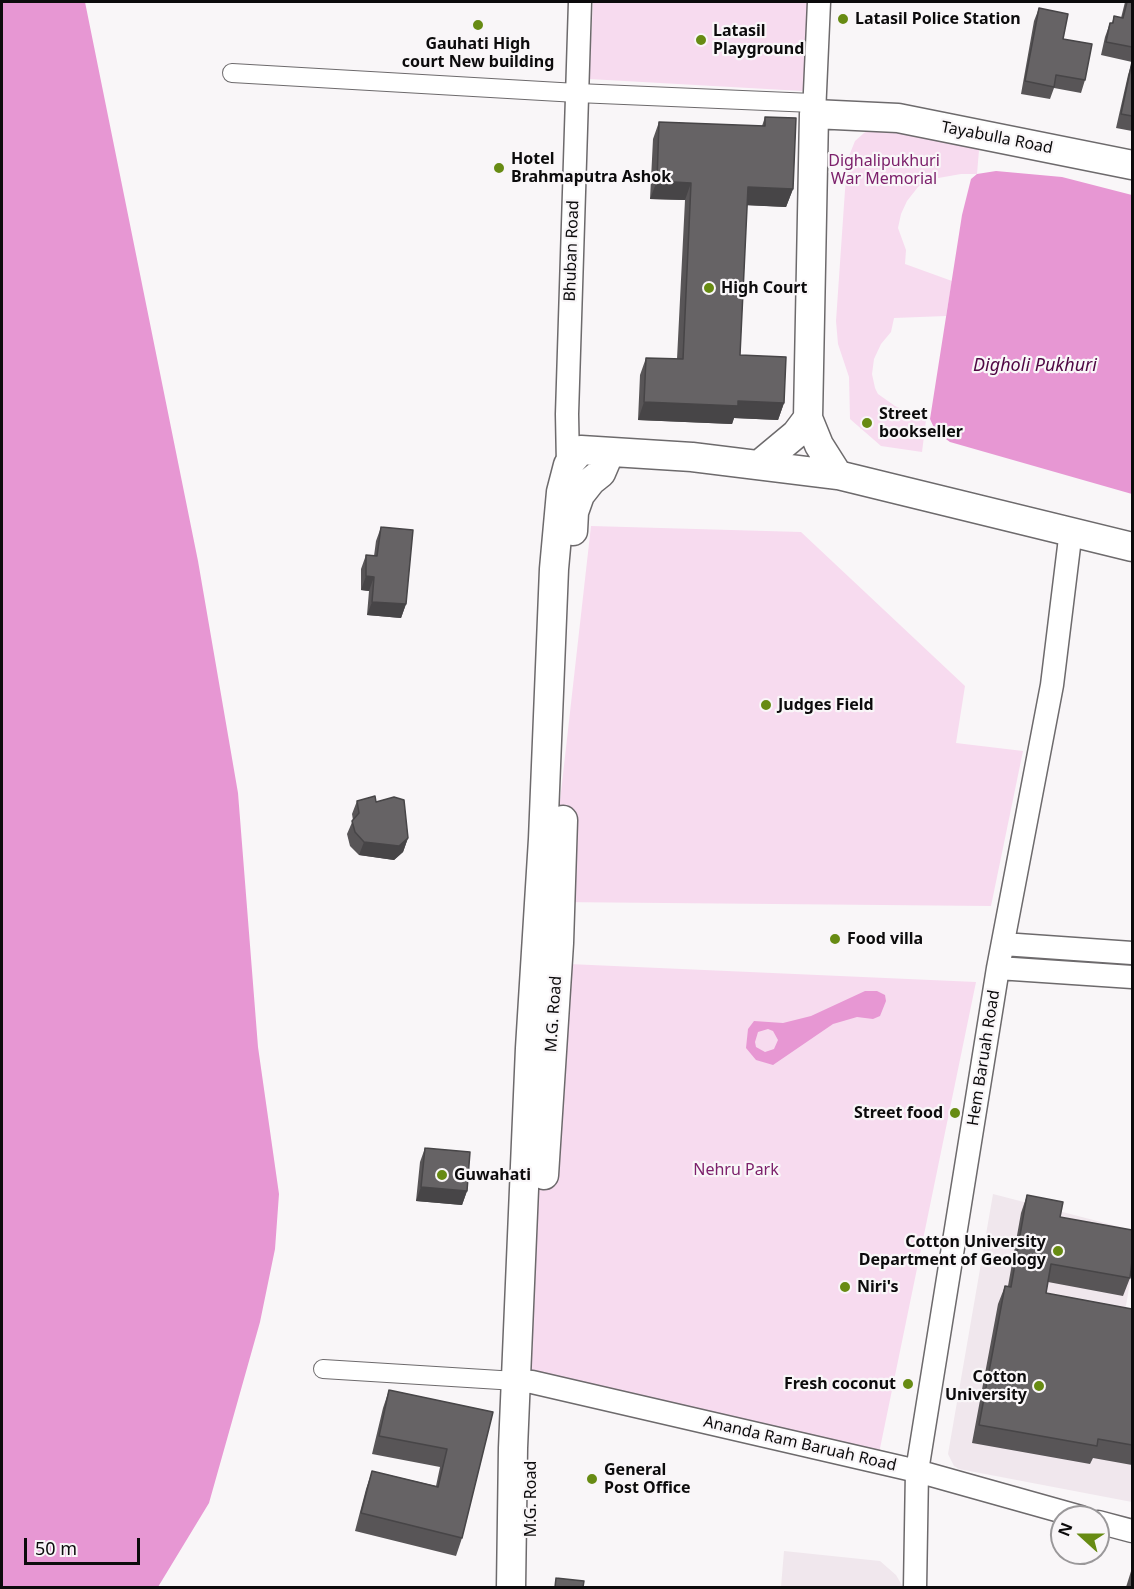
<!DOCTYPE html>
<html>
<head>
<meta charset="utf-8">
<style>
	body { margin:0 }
	#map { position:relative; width:1134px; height:1589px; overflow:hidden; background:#f9f6f8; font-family:"Noto Sans",sans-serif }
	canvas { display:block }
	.frame { position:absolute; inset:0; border:3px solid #0c0b0c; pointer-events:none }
	.north { position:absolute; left:1050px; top:1505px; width:60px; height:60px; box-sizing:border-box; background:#f9f6f8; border:2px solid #9a989a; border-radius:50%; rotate:291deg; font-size:16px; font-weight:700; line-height:24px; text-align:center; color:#0c0b0c }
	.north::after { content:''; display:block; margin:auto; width:21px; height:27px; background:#678b13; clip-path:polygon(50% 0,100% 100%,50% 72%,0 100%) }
	.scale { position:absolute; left:24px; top:1538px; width:116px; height:27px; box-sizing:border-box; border:3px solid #0c0b0c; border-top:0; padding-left:8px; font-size:18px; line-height:21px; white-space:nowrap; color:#0c0b0c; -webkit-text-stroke:4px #f9f6f8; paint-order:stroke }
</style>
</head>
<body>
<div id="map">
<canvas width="1134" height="1589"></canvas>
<div class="frame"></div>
<div class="north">N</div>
<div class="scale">50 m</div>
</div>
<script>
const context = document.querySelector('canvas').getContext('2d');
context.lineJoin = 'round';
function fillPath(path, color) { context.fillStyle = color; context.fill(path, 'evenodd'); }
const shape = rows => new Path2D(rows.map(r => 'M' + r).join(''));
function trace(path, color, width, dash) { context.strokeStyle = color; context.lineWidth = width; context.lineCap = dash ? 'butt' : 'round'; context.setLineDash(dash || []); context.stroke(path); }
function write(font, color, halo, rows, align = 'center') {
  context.font = font + ' "Noto Sans",sans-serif'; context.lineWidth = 4.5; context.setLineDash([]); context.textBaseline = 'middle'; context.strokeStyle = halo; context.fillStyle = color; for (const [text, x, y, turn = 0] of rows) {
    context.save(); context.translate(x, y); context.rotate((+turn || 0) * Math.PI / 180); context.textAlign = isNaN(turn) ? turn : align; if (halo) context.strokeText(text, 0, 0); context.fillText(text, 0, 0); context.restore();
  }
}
fillPath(shape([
	[993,1194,1132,1230,1132,1271,1124,1317,1130,1318,1132,1308,1132,1502,959,1469,954,1466,948,1454],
	[784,1551,880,1561,896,1575,903,1587,781,1587]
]), '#f0e7ed');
fillPath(shape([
	[593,2,812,2,809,86,802,91,589,79],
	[871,129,980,138,977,174,961,174,927,180,918,187,907,201,901,214,898,228,906,250,905,264,952,281,946,316,894,318,891,332,881,344,874,359,872,374,875,388,878,394,895,406,926,420,922,452,881,446,850,419,849,377,838,344,836,321,847,161,855,141,864,133],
	[591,526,801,532,965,686,956,743,1023,751,991,906,556,902,554,854],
	[546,963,976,982,878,1458,531,1382]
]), '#f7dbef');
fillPath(shape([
	[2,2,85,2,198,561,238,793,258,1047,279,1194,275,1249,260,1322,209,1503,158,1587,2,1587],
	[996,171,1062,177,1132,195,1132,494,950,442,936,432,930,419,962,215,971,179,977,174],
	[865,991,877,991,885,995,886,1001,880,1016,873,1019,857,1017,833,1024,773,1065,756,1060,746,1048,748,1029,754,1021,783,1023,811,1016],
	[768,1029,773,1031,778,1040,774,1049,765,1052,756,1047,755,1042,758,1032]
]), '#e797d3');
const minor = shape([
	[232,73,577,93,813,103],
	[323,1369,516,1381]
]);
const tertiary = shape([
	[814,114,819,2],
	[571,473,568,465,567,414,580,2],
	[1003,944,1132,953],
	[998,968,1132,977],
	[516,1381,532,1382,917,1471,1081,1517],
	[1098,1522,1132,1531],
	[915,1588,917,1471,998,968,1052,685,1071,530]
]);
const primary = shape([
	[808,418,819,445,838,475],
	[760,464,796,434,808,418,814,114,898,118,1132,165],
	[573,531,574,512,580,495,591,481,601,473,610,452],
	[544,1175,559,943,563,820],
	[511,1588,513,1448,530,1048,543,839,554,569,561,492,568,465,581,450,692,457,838,475,1132,547]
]);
trace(minor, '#6d6a6c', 20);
trace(tertiary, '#6d6a6c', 25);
trace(primary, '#6d6a6c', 31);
trace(minor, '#fff', 18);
trace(tertiary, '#fff', 22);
trace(primary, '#fff', 28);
fillPath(shape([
	[1125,2,1132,2,1132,131,1116,128,1128,75,1132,62,1101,55,1105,37,1110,23,1112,23,1114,16,1121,18],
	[1039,8,1063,39,1085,80,1081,93,1054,88,1050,99,1021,94,1034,21],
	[765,117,793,189,786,207,747,205,740,355,784,403,778,420,734,418,732,424,638,420,640,375,646,358,677,359,685,200,650,199,653,139,659,122,762,126],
	[381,527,406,604,401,618,367,615,369,591,361,590,361,569,366,555,374,556,376,541],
	[357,801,376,802,408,838,403,852,394,860,359,855,350,846,347,834,353,820,352,814],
	[425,1148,467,1191,462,1205,416,1201,420,1162],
	[1027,1195,1060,1217,1130,1278,1123,1296,1048,1282,1046,1293,1132,1309,1132,1465,1093,1458,1090,1464,972,1443,998,1304,1005,1286,1008,1286,1021,1213],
	[389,1390,493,1412,462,1538,456,1556,355,1531,366,1489,372,1471,436,1486,440,1467,372,1454,383,1408],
	[1132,1568,1132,1587,1126,1587,1127,1584]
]), '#585557');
fillPath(shape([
	[657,181,691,183,685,200,650,199],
	[748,187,793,189,786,207,742,205],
	[738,401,784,403,778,420,734,418,732,424,638,420,644,402],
	[366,576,374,577,369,591,361,590],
	[372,602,406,604,401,618,367,615],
	[408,838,403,852,394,860,359,855,364,842],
	[421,1187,467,1191,462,1205,416,1201]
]), '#474547');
const building = shape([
	[1127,2,1132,2,1132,47,1106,42,1110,23,1113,23,1114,16,1123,18,1127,2],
	[1039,8,1068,14,1063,39,1092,44,1085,80,1056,75,1054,87,1025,81,1039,8],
	[1132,62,1132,116,1121,114,1132,62],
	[765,117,796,118,793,189,748,187,740,355,786,357,784,403,738,401,738,406,644,402,646,358,683,359,691,183,657,181,659,122,765,126,765,117],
	[381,527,413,530,406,604,372,602,374,577,366,576,366,555,377,556,381,527],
	[375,796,376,802,394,797,404,800,408,838,399,846,364,842,355,832,352,821,359,813,357,801,375,796],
	[425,1148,470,1152,467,1191,421,1187,425,1148],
	[1027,1195,1063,1202,1060,1217,1132,1230,1132,1261,1130,1278,1051,1264,1046,1293,1132,1309,1132,1445,1098,1439,1097,1446,979,1425,1005,1286,1011,1287,1027,1195],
	[389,1390,493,1412,462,1538,361,1513,372,1471,438,1487,447,1449,379,1436,389,1390],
	[556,1578,584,1581,583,1587,555,1587,556,1578]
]);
fillPath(building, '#666365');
trace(building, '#474547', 1.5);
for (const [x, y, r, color] of [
	[843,19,6,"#678b13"],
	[478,25,6,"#678b13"],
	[701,40,6,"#678b13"],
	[499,168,6,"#678b13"],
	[709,288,6,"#678b13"],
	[867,423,6,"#678b13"],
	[766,705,6,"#678b13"],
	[835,939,6,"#678b13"],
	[955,1113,6,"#678b13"],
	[442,1175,6,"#678b13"],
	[1058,1251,6,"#678b13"],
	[845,1287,6,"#678b13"],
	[908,1384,6,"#678b13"],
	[1039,1386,6,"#678b13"],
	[592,1479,6,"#678b13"]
]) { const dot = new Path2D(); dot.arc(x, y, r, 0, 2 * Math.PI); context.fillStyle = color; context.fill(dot); trace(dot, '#f9f6f8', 2); }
write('bold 16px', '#0c0b0c', '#f9f6f8', [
	["Latasil Police Station",855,19],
	["Latasil",713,31],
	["Playground",713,49],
	["Gauhati High",478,44,"center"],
	["court New building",478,62,"center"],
	["Hotel",511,159],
	["Brahmaputra Ashok",511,177],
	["High Court",721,288],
	["Street",879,414],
	["bookseller",879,432],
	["Judges Field",778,705],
	["Food villa",847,939],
	["Street food",943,1113,"right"],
	["Guwahati",454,1175],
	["Cotton University",1046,1242,"right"],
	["Department of Geology",1046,1260,"right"],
	["Niri's",857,1287],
	["Cotton",1027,1377,"right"],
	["University",1027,1395,"right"],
	["Fresh coconut",896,1384,"right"],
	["General",604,1470],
	["Post Office",604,1488]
], 'left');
write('16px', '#0c0b0c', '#f9f6f8', [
	["Tayabulla Road",997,138,11],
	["Bhuban Road",572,251,-88],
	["M.G. Road",554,1014,-86],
	["Hem Baruah Road",984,1058,-81],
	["Ananda Ram Baruah Road",800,1444,13],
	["M.G. Road",531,1499,-90]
]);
write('16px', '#7c206b', '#f9f6f8', [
	["Dighalipukhuri",884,161],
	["War Memorial",884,179],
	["Nehru Park",736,1170]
]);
write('italic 18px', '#4f0643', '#f9f6f8', [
	["Digholi Pukhuri",1035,366]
]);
</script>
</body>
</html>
